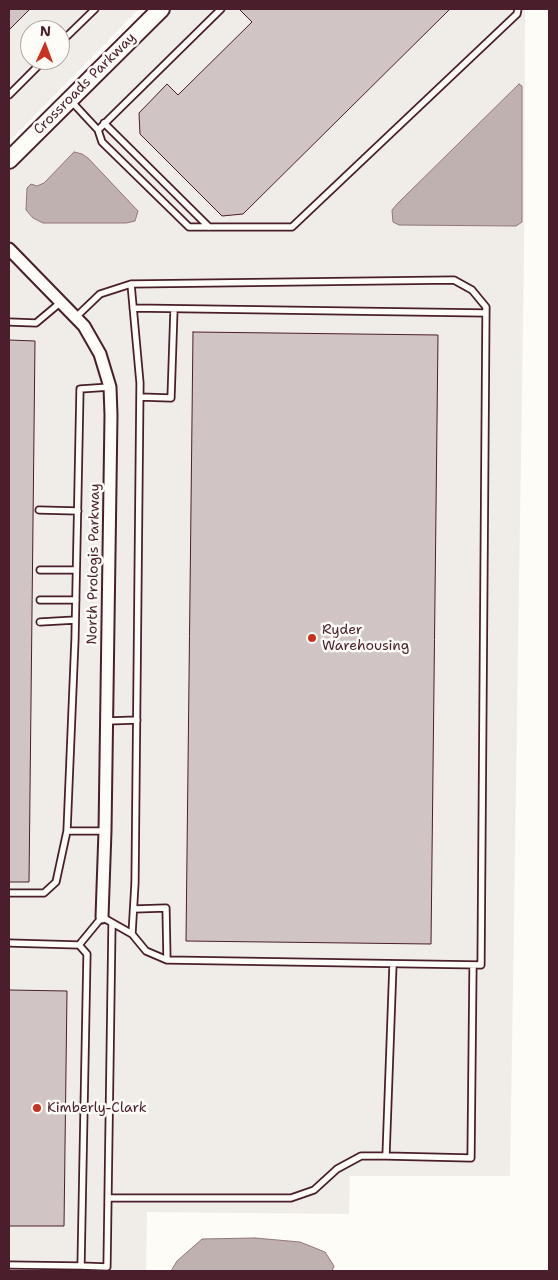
<!DOCTYPE html>
<html>
<head>
<meta charset="utf-8">
<style>
	body { margin:0 }
	#map { position:relative; width:558px; height:1280px; overflow:hidden; background:#fdfcf7; font-family:"Shantell Sans",sans-serif }
	canvas { display:block }
	.frame { position:absolute; inset:0; border:10px solid #4a1f2b; pointer-events:none }
	.north { position:absolute; left:20px; top:20px; width:50px; height:50px; box-sizing:border-box; background:#fdfcf7; border:1px solid #b5a4a5; border-radius:50%; rotate:2deg; font-size:14px; font-weight:700; line-height:20px; text-align:center; color:#4a1f2b }
	.north::after { content:''; display:block; margin:auto; width:18px; height:22px; background:#c8321e; clip-path:polygon(50% 0,100% 100%,50% 72%,0 100%) }
</style>
</head>
<body>
<div id="map">
<canvas width="558" height="1280"></canvas>
<div class="frame"></div>
<div class="north">N</div>
</div>
<script>
const context = document.querySelector('canvas').getContext('2d');
context.lineJoin = 'round';
function fillPath(path, color) { context.fillStyle = color; context.fill(path, 'evenodd'); }
const shape = rows => new Path2D(rows.map(r => 'M' + r).join(''));
function trace(path, color, width, dash) { context.strokeStyle = color; context.lineWidth = width; context.lineCap = dash ? 'butt' : 'round'; context.setLineDash(dash || []); context.stroke(path); }
function write(font, color, halo, rows, align = 'center') {
  context.font = font + ' "Shantell Sans",sans-serif'; context.lineWidth = 5; context.setLineDash([]); context.textBaseline = 'middle'; context.strokeStyle = halo; context.fillStyle = color; for (const [text, x, y, turn = 0] of rows) {
    context.save(); context.translate(x, y); context.rotate((+turn || 0) * Math.PI / 180); context.textAlign = isNaN(turn) ? turn : align; if (halo) context.strokeText(text, 0, 0); context.fillText(text, 0, 0); context.restore();
  }
}
fillPath(shape([
	[9,9,139,9,9,142],
	[30,30,60,30,60,60,30,60],
	[171,9,525,9,524,257,510,1176,350,1176,349,1214,147,1212,146,1271,9,1271,9,170]
]), '#f0ece8');
const water = shape([
	[519,84,522,86,522,222,516,226,399,225,393,222,392,210,398,203,519,84],
	[74,152,82,154,88,158,138,211,135,221,126,223,43,223,33,218,26,210,27,188,31,184,37,186,44,183,74,152],
	[255,1238,300,1242,325,1252,334,1266,332,1271,171,1271,177,1261,202,1239,255,1238]
]);
fillPath(water, '#c0b1b1');
trace(water, '#91777b', 1);
const building = shape([
	[9,9,30,9,9,30,9,9],
	[239,9,450,9,243,214,222,216,140,134,139,113,167,84,178,95,252,22,239,9],
	[193,332,438,335,431,944,186,941,193,332],
	[9,340,35,341,29,882,9,882,9,340],
	[9,990,67,991,64,1226,9,1226,9,990]
]);
fillPath(building, '#d0c5c4');
trace(building, '#4a1f2b', 1);
const lane = shape([
	[60,43,95,9],
	[9,95,44,60],
	[71,101,98,130,102,142,189,227,292,227,517,14,518,9],
	[104,123,209,227],
	[98,130,221,9],
	[131,284,140,383,135,883,132,934],
	[133,308,486,313],
	[9,322,36,323,61,302],
	[140,397,171,398,174,309],
	[39,510,78,511],
	[40,570,76,570],
	[40,600,76,600],
	[40,622,75,620],
	[107,721,137,720],
	[67,831,75,639,80,389,110,387],
	[9,893,44,893,56,882,67,831,105,831],
	[134,909,166,908,167,960],
	[9,943,79,945],
	[393,964,386,1156,471,1158,473,965],
	[108,1198,291,1198,314,1190,337,1169,361,1156,386,1156],
	[9,1265,81,1266,87,954,79,945,102,917,132,934,146,951,167,960,481,965,486,307,472,290,454,280,131,284,100,294,76,317],
	[81,1266,107,1267,112,923]
]);
const street = shape([
	[9,249,84,326,100,354,110,387,111,415,105,831,102,917]
]);
const secondary = shape([
	[9,160,161,9]
]);
trace(lane, '#4a1f2b', 9);
trace(street, '#4a1f2b', 15);
trace(secondary, '#4a1f2b', 20);
trace(lane, '#fdfcf7', 5.5);
trace(street, '#fdfcf7', 11);
trace(secondary, '#fdfcf7', 16);
for (const [x, y, r, color] of [
	[312,638,5,"#c8321e"],
	[37,1108,5,"#c8321e"]
]) { const dot = new Path2D(); dot.arc(x, y, r, 0, 2 * Math.PI); context.fillStyle = color; context.fill(dot); trace(dot, '#fdfcf7', 2); }
write('14px', '#4a1f2b', '#fdfcf7', [
	["Crossroads Parkway",85,84,-45],
	["North Prologis Parkway",94,564,-89]
]);
write('14px', '#4a1f2b', '#fdfcf7', [
	["Ryder",322,630],
	["Warehousing",322,646],
	["Kimberly-Clark",47,1108]
], 'left');
</script>
</body>
</html>
